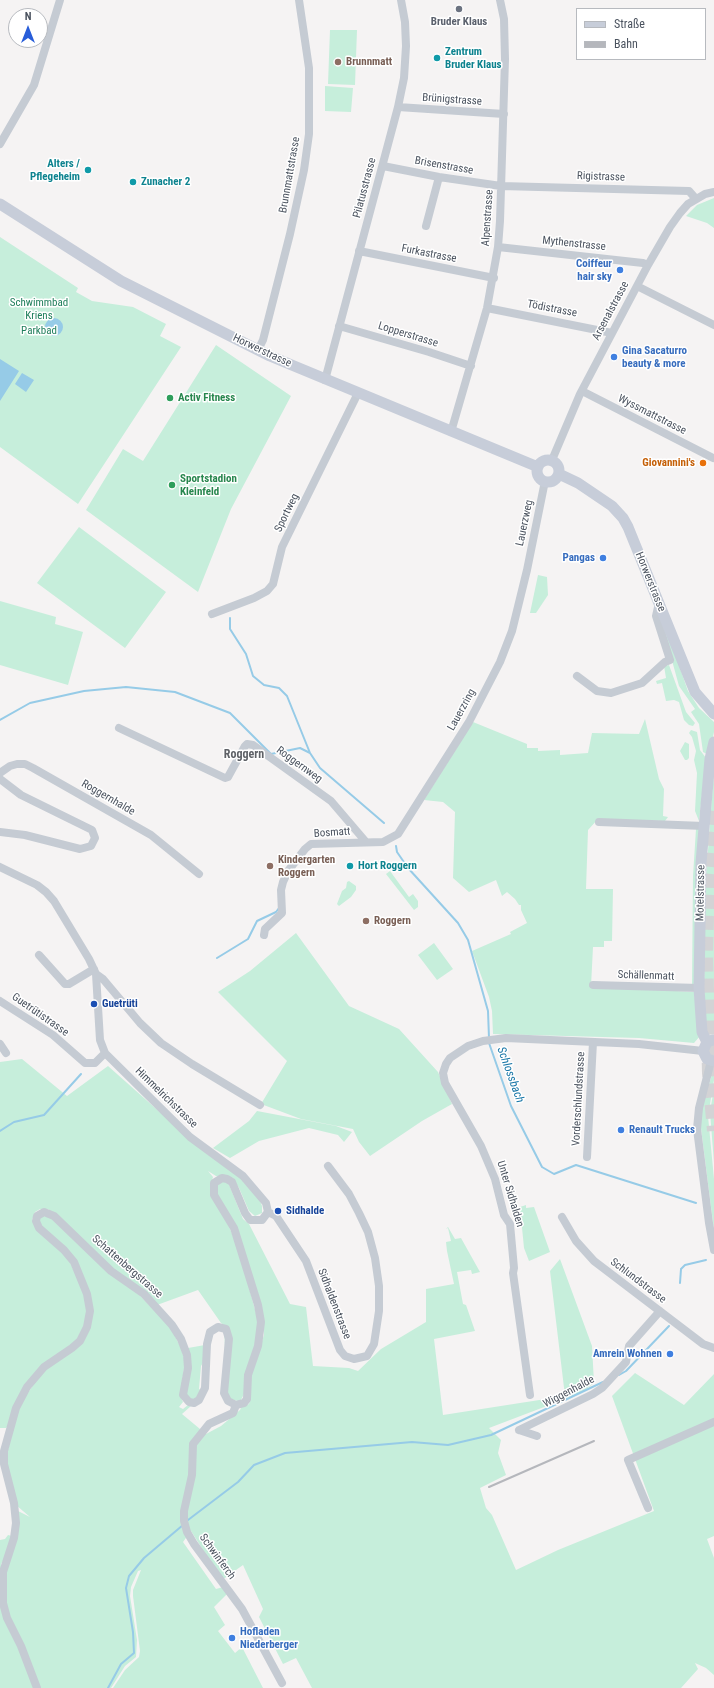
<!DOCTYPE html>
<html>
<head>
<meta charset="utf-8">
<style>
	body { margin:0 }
	#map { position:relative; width:714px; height:1688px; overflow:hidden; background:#f5f3f3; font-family:"Roboto Condensed",sans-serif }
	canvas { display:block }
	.legend { position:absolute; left:576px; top:8px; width:130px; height:52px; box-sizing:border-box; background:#fff; border:1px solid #b7babf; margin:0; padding:5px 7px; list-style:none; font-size:12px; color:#4b535f }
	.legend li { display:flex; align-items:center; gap:8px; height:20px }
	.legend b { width:20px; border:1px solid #b7babf }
	.north { position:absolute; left:8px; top:8px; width:40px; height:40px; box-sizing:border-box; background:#fff; border:1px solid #b7babf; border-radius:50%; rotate:0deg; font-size:11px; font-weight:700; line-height:16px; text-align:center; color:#4b535f }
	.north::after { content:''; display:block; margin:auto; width:14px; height:18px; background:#285dd9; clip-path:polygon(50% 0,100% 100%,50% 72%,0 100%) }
</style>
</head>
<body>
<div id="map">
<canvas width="714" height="1688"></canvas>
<ul class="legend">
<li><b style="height:5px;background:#c7cdd9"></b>Straße</li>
<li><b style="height:5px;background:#b5b7bc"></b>Bahn</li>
</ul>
<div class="north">N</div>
</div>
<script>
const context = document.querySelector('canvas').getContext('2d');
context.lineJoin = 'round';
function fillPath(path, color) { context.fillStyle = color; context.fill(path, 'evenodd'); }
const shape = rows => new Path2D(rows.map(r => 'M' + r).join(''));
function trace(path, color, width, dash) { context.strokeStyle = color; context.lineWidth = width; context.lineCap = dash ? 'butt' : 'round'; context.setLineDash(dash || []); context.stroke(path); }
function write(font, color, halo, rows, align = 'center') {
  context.font = font + ' "Roboto Condensed",sans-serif'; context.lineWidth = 3; context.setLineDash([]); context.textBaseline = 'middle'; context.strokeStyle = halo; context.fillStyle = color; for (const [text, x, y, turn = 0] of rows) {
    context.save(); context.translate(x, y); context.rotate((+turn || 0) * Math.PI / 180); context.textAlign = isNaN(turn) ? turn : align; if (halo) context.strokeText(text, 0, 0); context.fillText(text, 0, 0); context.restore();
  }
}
fillPath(shape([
	[330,30,357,30,355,85,328,84],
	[325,86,353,88,351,112,325,111],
	[714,198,714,228,707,223,686,216,697,205],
	[0,237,78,288,76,292,92,301,133,307,166,324,160,336,181,347,78,504,0,447],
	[216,345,291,396,231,509,198,592,86,510,123,449,143,461],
	[79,527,166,592,125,648,37,583],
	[538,575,547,577,548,595,536,613,530,613],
	[0,601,56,617,55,624,83,632,68,685,0,665],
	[660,617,675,654,688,691,699,708,714,722,714,732,709,755,703,752,699,724,691,712,695,709,679,686],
	[669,665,686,712,695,723,693,726,689,725,684,720,679,702,674,700,666,701,662,683,657,684,656,681,666,678,664,666],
	[645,719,659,779,664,789,663,816,668,817,665,821,598,819,588,830,586,889,613,889,612,941,604,941,604,947,593,947,591,986,694,992,700,1036,694,1043,639,1038,493,1034,492,1011,489,997,472,951,511,934,510,932,527,923,521,910,521,905,519,905,515,899,507,892,502,896,496,880,469,892,453,878,455,812,443,802,424,800,473,722,527,744,527,748,538,748,538,751,560,750,560,755,588,753,592,733,639,734],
	[691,730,697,732,700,750,706,758,699,821,695,811,697,773,694,760,696,751,692,737,689,733],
	[685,742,689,744,689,758,687,760,685,760,680,751],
	[714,771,714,1032,708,1029,706,1023,704,987,706,877],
	[696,829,699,829,696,984,692,985,693,876],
	[390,871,409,897,413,894,418,901,418,907,414,910,386,874],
	[349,881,356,886,356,890,351,897,339,906,337,904,342,891,346,888,347,882],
	[296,933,349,1006,399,1029,438,1072,452,1104,422,1121,370,1156,359,1142,353,1129,301,1119,261,1104,287,1061,218,992,250,971],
	[434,943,453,969,437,980,418,955],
	[22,1059,67,1096,108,1066,207,1154,234,1171,260,1201,262,1206,262,1213,255,1216,249,1211,239,1188,233,1178,216,1176,208,1171,213,1177,210,1188,211,1194,235,1237,259,1324,245,1392,241,1400,238,1401,227,1398,224,1325,221,1323,198,1290,157,1305,116,1272,48,1209,40,1209,35,1212,32,1220,66,1254,87,1299,87,1320,75,1343,44,1365,8,1426,6,1428,0,1428,0,1062],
	[714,1068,714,1080,708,1116,714,1179,714,1230,700,1121,703,1104],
	[714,1088,714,1163,710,1112],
	[257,1111,336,1126,352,1132,344,1142,338,1135,309,1128,259,1141,230,1158,213,1148,249,1121],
	[221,1182,228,1182,243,1219,249,1224,290,1304,306,1307,313,1366,349,1368,358,1371,381,1349,426,1322,426,1289,454,1284,447,1251,446,1242,451,1241,448,1228,446,1229,448,1227,455,1239,461,1238,480,1272,472,1274,471,1270,457,1272,463,1304,466,1305,475,1331,434,1339,443,1415,565,1396,550,1271,560,1259,592,1346,594,1383,581,1393,489,1428,501,1440,498,1453,506,1475,480,1488,486,1508,492,1515,516,1570,558,1550,654,1511,612,1396,635,1373,684,1405,714,1374,714,1536,707,1539,714,1558,714,1675,706,1668,695,1663,698,1669,681,1688,312,1688,296,1658,283,1664,259,1617,263,1609,243,1565,222,1580,191,1531,183,1542,216,1589,223,1587,227,1594,214,1607,225,1625,218,1631,235,1653,242,1647,263,1688,113,1688,125,1670,139,1657,140,1651,133,1596,133,1590,141,1570,138,1571,131,1587,130,1596,137,1640,136,1657,125,1666,111,1688,39,1688,6,1610,4,1579,18,1511,30,1517,16,1505,5,1461,20,1404,43,1371,70,1353,92,1317,77,1263,40,1224,40,1218,42,1216,51,1217,131,1286,171,1328,181,1348,185,1362,180,1396,183,1402,179,1407,183,1409,188,1405,191,1406,182,1414,206,1434,221,1426,240,1410,242,1406,249,1404,251,1395,250,1377,264,1335,262,1312,217,1195,216,1187],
	[526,1205,526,1208,534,1207,550,1252,529,1261,524,1248,520,1207],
	[205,1345,204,1361,201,1366,199,1389,201,1390,203,1380,203,1387,197,1398,190,1400,185,1395,185,1391,189,1367,188,1348],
	[8,1535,12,1536,6,1556,1,1564,1,1603,35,1688,0,1688,0,1540,5,1539]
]), '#c6eedb');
fillPath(shape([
	'45 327a9 9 0 1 1 18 0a9 9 0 1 1-18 0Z',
	[0,359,19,371,0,401],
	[22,373,34,380,26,392,15,384]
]), '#96cbe7');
trace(shape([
	[230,618,230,629,246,654,253,676,264,685,279,688,287,696,310,753],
	[0,720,30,703,84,691,126,687,175,692,230,713,271,754,300,748,310,753,320,768,384,823],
	[396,846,397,852,408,868,458,923,468,940,488,1011,489,1038],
	[217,958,248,939,257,921,276,912,279,908],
	[489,1043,511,1106,542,1167,554,1174,576,1165,696,1203],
	[0,1131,14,1122,44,1115,81,1074],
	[680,1283,681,1269,685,1265,706,1260],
	[619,1375,626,1371,669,1326],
	[188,1520,238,1482,254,1465,285,1453,412,1442,448,1445,491,1435,603,1382],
	[108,1688,121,1664,134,1653,133,1632,126,1588,129,1576,144,1558,183,1525]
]), '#96cbe7', 2);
trace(shape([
	[714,811,708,875,706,954,709,1073,714,1131]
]), '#d3d3d5', 14, [14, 7]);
trace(shape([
	[398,107,504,114],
	[0,144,34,85,60,0],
	[383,166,439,177,501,186,689,191,696,199],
	[426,226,439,177],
	[498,247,643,263,648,265],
	[359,251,494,278],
	[637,286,714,325],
	[487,308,612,333],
	[339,326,429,352,471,366],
	[258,350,263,340,290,234,304,170,309,134,309,68,299,0],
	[325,380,398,107,404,78,406,46,405,22,401,0],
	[582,391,713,458],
	[451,432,487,308,498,247,500,221,505,59,504,19,500,0],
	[552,460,580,394,648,265,670,227,680,213,688,204,705,194,714,192],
	[212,614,254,598,267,591,273,584,282,547,358,393],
	[577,676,597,691,611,693,642,683,665,662,670,660,656,616,659,603],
	[119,728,225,778,228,777,245,746,247,744,253,745,331,801,366,842],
	[0,773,10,766,17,764,25,764,33,768,151,835,199,874],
	[0,779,21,795,92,830,95,838,91,846,80,849,25,835,0,832],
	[599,822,704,826],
	[0,867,37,885,46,892,54,901,89,959,96,974,100,1040,105,1053,190,1137,243,1176,266,1203,268,1212],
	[264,935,265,929,282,913,281,890,283,882,288,871,305,849,311,844,383,842,398,834,469,722,500,662,512,631,527,570,545,481],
	[39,955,65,984,69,984,94,969],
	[96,974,103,979,140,1023,161,1043,192,1064,260,1105],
	[593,985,699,988],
	[0,1001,53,1035,85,1063,95,1063,105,1053],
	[0,1044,6,1053],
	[711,1061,699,1108,697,1129,709,1223,714,1250],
	[587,1157,593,1042],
	[268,1212,276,1216,306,1261,340,1350,345,1356,354,1359,367,1356,374,1344,379,1311,379,1286,375,1258,368,1232,359,1213,349,1194,328,1166],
	[562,1217,576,1241,594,1261,703,1344,714,1348],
	[530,1395,513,1273,514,1268,510,1224,504,1215,495,1179,481,1146,445,1083,443,1073,446,1064,450,1058,468,1046,483,1041,506,1038,639,1044,703,1051],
	[236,1405,233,1413,209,1424,193,1444,192,1475,184,1511,184,1521,187,1532,194,1544,242,1609,282,1683],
	[519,1430,593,1394,602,1388,626,1362,629,1346,660,1311],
	[519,1430,537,1436],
	[648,1508,628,1460,714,1422],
	[37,1688,21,1646,7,1618,3,1603,3,1572,14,1538,16,1523,14,1503,4,1464,4,1451,16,1408,27,1387,44,1367,72,1348,80,1341,87,1327,90,1311,87,1294,74,1262,64,1250,39,1228,36,1221,37,1216,44,1212,54,1216,111,1271,144,1294,172,1325,181,1339,187,1355,188,1368,183,1395,189,1402,194,1403,199,1400,205,1388,207,1344,210,1332,218,1327,226,1329,229,1339,224,1393,228,1401,236,1405,244,1403,247,1399,248,1375,258,1346,261,1322,258,1305,234,1228,214,1195,214,1183,222,1178,227,1179,232,1182,245,1213,250,1220,262,1220,268,1212]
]), '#c5cbd3', 8);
trace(shape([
	[0,204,121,281,270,356,538,467],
	'537 471a11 11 0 1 1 22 0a11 11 0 1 1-22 0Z',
	[559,474,578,483,612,506,623,518,628,527,695,692,714,714],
	[713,1040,707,1042,703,1051,707,1059,714,1061],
	[707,1042,702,1032,699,988,701,863,710,759,714,742]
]), '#c7cdd9', 11);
trace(shape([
	[489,1487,594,1441]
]), '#b5b7bc', 2);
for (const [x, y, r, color] of [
	[459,9,4,"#6b7280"],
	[437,58,4,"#0f9aa8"],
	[338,62,4,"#8d6e63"],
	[88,170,4,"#0f9aa8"],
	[133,182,4,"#0f9aa8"],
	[620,270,4,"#3f7fe0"],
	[614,357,4,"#3f7fe0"],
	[170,398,4,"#2e9e5b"],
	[703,463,4,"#e8710a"],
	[172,485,4,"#2e9e5b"],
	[603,558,4,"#3f7fe0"],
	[270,866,4,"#8d6e63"],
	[350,866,4,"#0f9aa8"],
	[366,921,4,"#8d6e63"],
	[94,1004,4,"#1a4fb4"],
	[621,1130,4,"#3f7fe0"],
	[278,1211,4,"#1a4fb4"],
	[670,1354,4,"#3f7fe0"],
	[232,1638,4,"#3f7fe0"]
]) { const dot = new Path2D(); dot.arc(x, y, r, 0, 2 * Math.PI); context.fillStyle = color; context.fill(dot); trace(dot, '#fff', 1.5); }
write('bold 11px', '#5b616d', '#fff', [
	["Bruder Klaus",459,22]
]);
write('bold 11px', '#0d838f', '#fff', [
	["Zentrum",445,52],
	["Bruder Klaus",445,65],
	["Alters /",80,164,"right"],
	["Pflegeheim",80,177,"right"],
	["Zunacher 2",141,182],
	["Hort Roggern",358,866]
], 'left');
write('bold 11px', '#785e54', '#fff', [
	["Brunnmatt",346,62],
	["Kindergarten",278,860],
	["Roggern",278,873],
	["Roggern",374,921]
], 'left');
write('11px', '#4b535f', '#fff', [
	["Brünigstrasse",452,100,4],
	["Brisenstrasse",444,166,10],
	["Brunnmattstrasse",290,175,-80],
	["Rigistrasse",601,177,2],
	["Pilatusstrasse",365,188,-75],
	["Alpenstrasse",488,218,-86],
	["Mythenstrasse",574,244,6],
	["Furkastrasse",429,254,11],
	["Tödistrasse",552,309,11],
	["Arsenalstrasse",611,311,-62],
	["Lopperstrasse",408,335,17],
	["Horwerstrasse",262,351,25],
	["Wyssmattstrasse",652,415,27],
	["Sportweg",287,513,-64],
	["Lauerzweg",525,523,-78],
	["Horwerstrasse",650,582,68],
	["Lauerzring",462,710,-61],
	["Roggernweg",299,765,36],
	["Roggernhalde",108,798,30],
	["Bosmatt",332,833,-4],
	["Motelstrasse",701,893,-89],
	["Schällenmatt",646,976,2],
	["Guetrütistrasse",40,1015,35],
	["Himmelrichstrasse",166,1098,44],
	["Vorderschlundstrasse",579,1099,-87],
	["Unter Sidhalden",510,1194,73],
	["Schattenbergstrasse",127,1267,41],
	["Schlundstrasse",638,1281,37],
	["Sidhaldenstrasse",334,1304,69],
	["Wiggenhalde",569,1392,-28],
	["Schwinferch",217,1557,54]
]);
write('bold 11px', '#366cbe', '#fff', [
	["Coiffeur",612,264],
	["hair sky",612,277],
	["Gina Sacaturro",622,351,"left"],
	["beauty & more",622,364,"left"],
	["Pangas",595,558],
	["Renault Trucks",629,1130,"left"],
	["Amrein Wohnen",662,1354],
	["Hofladen",240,1632,"left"],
	["Niederberger",240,1645,"left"]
], 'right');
write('11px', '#1f7e5b', '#fff', [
	["Schwimmbad",39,303],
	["Kriens",39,316],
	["Parkbad",39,331]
]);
write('bold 11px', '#27864d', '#fff', [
	["Activ Fitness",178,398],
	["Sportstadion",180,479],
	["Kleinfeld",180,492]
], 'left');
write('bold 11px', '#c56008', '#fff', [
	["Giovannini's",695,463]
], 'right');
write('bold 11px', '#164399', '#fff', [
	["Guetrüti",102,1004],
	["Sidhalde",286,1211]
], 'left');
write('bold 12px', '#5f6267', '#fff', [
	["Roggern",244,755]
]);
write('italic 12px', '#1775a6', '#fff', [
	["Schlossbach",510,1075,70]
]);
</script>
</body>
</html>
